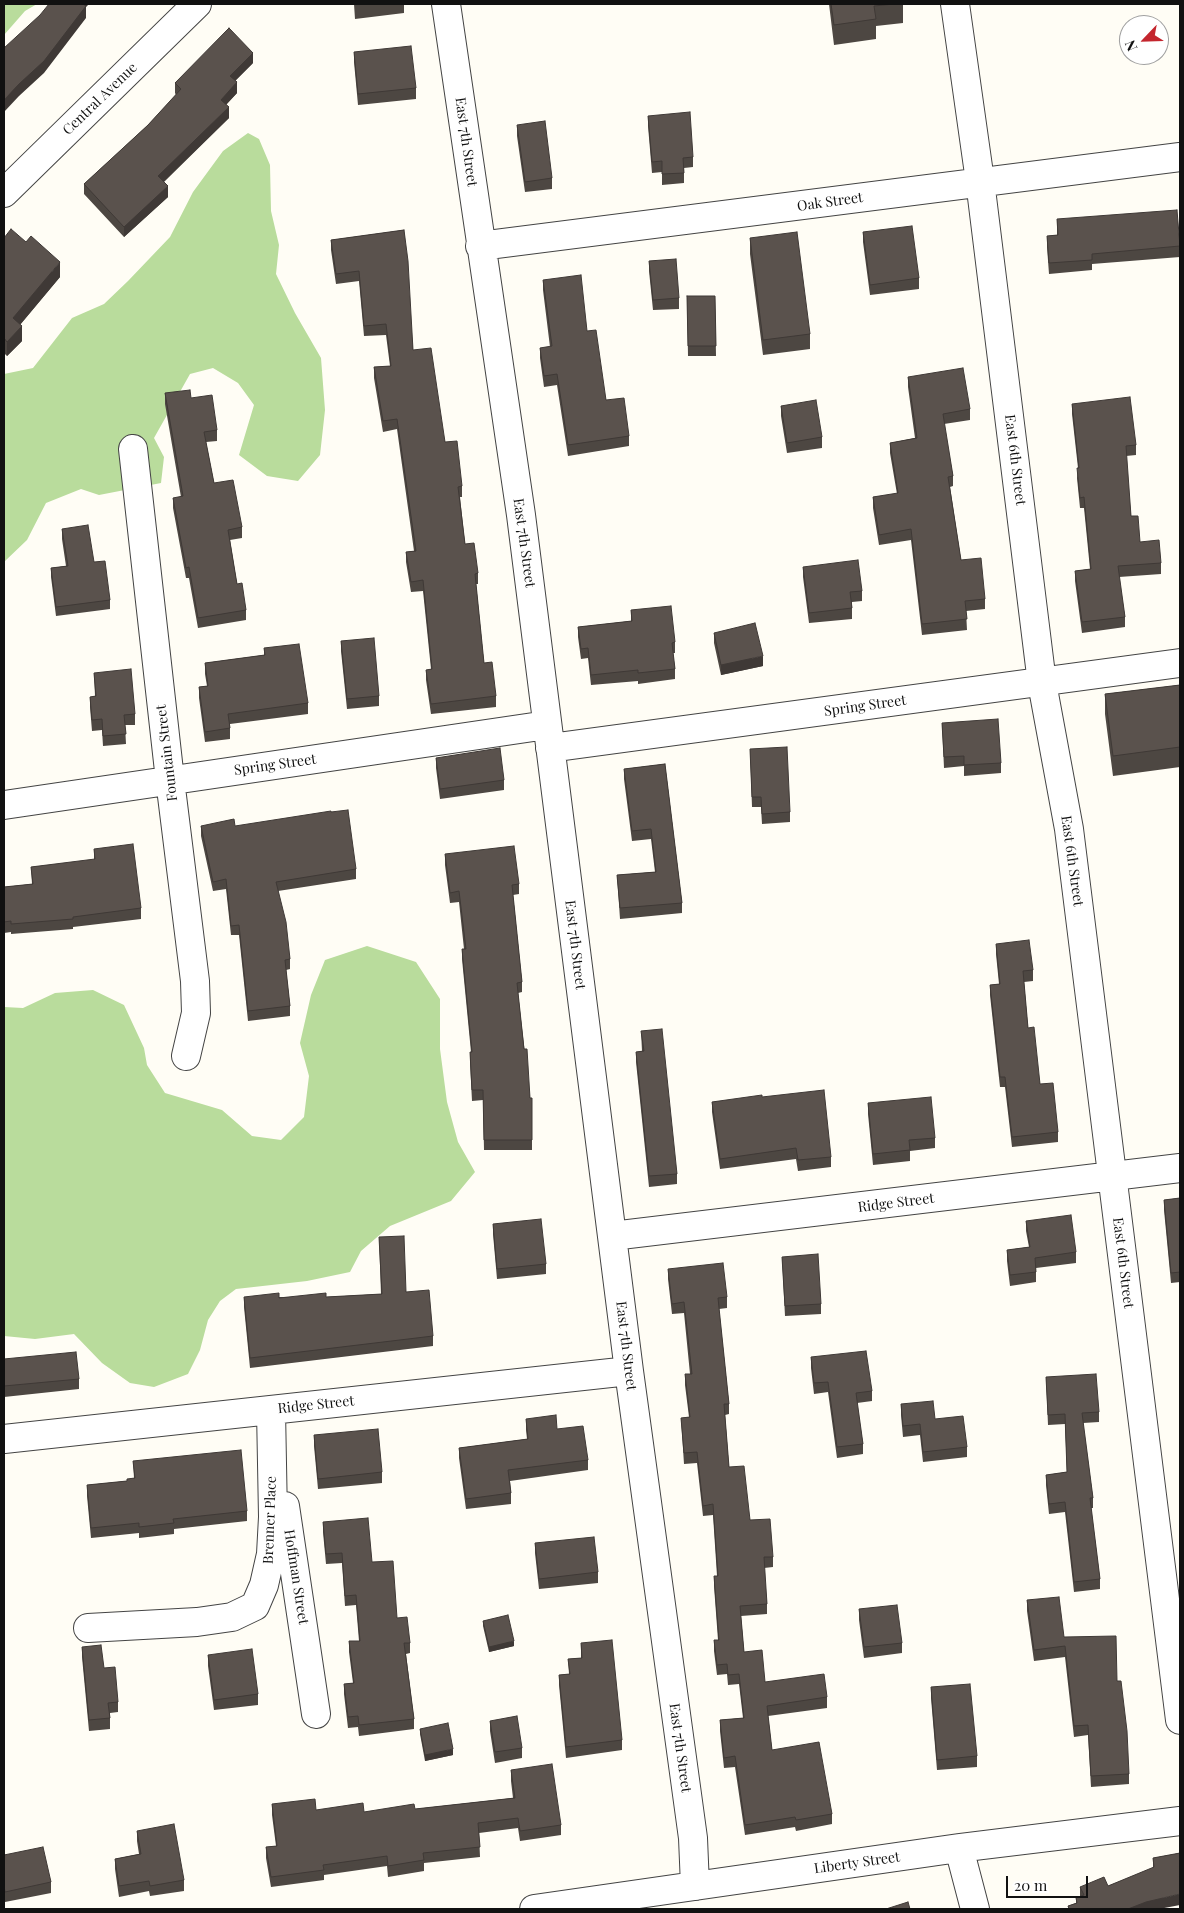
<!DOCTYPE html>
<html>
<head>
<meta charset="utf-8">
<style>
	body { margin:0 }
	#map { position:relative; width:1184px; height:1913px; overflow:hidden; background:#fffdf5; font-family:"Playfair Display",serif }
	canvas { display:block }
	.frame { position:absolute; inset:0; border:5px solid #111; pointer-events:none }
	.north { position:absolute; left:1119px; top:15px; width:50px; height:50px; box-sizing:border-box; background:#fff; border:1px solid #a0a0a0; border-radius:50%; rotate:246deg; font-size:14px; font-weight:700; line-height:20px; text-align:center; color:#111 }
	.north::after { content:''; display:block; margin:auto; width:18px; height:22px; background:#c4262e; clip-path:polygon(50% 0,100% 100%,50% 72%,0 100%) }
	.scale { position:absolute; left:1006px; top:1876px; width:82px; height:22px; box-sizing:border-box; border:2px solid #111; border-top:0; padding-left:6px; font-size:15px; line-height:18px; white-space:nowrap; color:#111; -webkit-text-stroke:4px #fff; paint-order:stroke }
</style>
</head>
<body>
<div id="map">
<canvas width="1184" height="1913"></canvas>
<div class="frame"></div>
<div class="north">N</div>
<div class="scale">20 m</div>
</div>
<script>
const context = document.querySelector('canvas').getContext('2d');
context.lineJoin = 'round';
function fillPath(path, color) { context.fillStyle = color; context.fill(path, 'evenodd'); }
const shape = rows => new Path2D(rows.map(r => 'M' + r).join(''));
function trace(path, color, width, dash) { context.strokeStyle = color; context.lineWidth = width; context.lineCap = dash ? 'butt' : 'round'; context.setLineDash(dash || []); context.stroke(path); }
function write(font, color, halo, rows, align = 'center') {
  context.font = font + ' "Playfair Display",serif'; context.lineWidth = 5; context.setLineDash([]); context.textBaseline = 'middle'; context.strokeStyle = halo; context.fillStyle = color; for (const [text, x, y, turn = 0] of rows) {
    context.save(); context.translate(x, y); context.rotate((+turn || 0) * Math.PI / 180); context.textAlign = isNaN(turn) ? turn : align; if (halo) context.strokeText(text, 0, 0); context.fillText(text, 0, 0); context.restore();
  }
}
fillPath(shape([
	[4,4,37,4,25,11,4,35],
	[248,133,259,139,270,165,271,211,279,245,276,274,295,313,321,358,325,410,320,455,298,481,267,476,239,455,254,405,238,383,213,368,190,374,154,438,164,457,161,483,99,495,81,489,46,503,27,540,4,562,4,374,33,368,72,318,104,304,128,281,170,237,193,192,223,151],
	[367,946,416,962,440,999,440,1049,447,1102,458,1142,475,1172,451,1201,390,1226,361,1251,350,1272,307,1281,236,1289,220,1301,208,1320,200,1350,188,1374,154,1387,130,1383,102,1363,74,1334,35,1339,4,1336,4,1007,23,1008,55,993,93,990,124,1005,144,1048,147,1065,165,1093,222,1110,252,1136,281,1140,304,1117,309,1076,300,1043,311,995,325,960]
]), '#b9dc9c');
const minor = shape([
	[446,4,521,515,629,1371,693,1838,695,1886],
	[955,4,980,181,1042,683,1069,829,1180,1720],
	[4,193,197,4],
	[480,246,1180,157],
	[133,449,170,780,195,981,196,1013,186,1056],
	[550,748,1180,663],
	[4,805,547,725],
	[612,1236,1180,1168],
	[4,1439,629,1371],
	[285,1506,316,1714],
	[88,1628,197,1622,232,1617,255,1606,264,1585,271,1554,273,1517,271,1410],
	[959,1848,975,1909],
	[534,1909,959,1848,1180,1821]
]);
trace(minor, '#444', 30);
trace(minor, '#fff', 28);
fillPath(shape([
	[354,4,404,4,404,13,355,19],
	[829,4,903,4,903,23,876,26,876,39,834,45],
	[354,52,416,88,416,99,358,105,354,62],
	[253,63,235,81,237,93,226,105,229,118,164,182,168,197,124,237,84,194,84,184,148,125,176,95,175,93,175,83],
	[648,116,693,157,693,167,684,168,684,183,662,185,662,172,652,173,648,126],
	[517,125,552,178,552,189,525,192,517,136],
	[1057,219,1180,246,1180,257,1092,264,1092,270,1049,274,1047,247,1047,236,1057,235],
	[404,230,413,350,445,442,462,486,462,497,460,497,465,544,478,573,478,584,476,584,484,663,496,696,496,707,431,714,426,680,426,670,431,669,423,591,411,592,406,562,406,552,414,551,397,429,383,432,374,378,374,367,390,366,386,335,364,336,359,281,336,284,331,250,331,240],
	[863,232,919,278,919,289,870,295,863,242],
	[4,238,60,277,20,325,22,341,7,356,4,353],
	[750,238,810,334,810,349,763,355,750,254],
	[649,261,679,298,679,309,653,310,649,271],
	[543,280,587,331,606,400,629,436,629,446,568,456,557,385,544,387,540,358,540,348,550,347,543,290],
	[687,296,715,296,716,356,688,356],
	[908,377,970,409,970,420,944,424,953,476,953,486,950,487,961,560,985,599,985,609,966,611,967,630,922,635,911,540,879,545,873,508,873,497,897,494,890,453,890,443,915,438,908,387],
	[165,393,191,398,217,430,217,441,206,442,214,483,242,527,242,538,230,540,237,584,246,610,246,620,198,628,189,578,186,578,173,508,173,498,181,497,165,404],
	[1072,404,1136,445,1136,455,1126,456,1131,516,1140,542,1161,563,1161,574,1119,577,1125,617,1125,627,1082,633,1075,581,1075,571,1090,569,1084,508,1080,508,1077,478,1078,468,1072,414],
	[781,406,822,437,822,448,787,453,781,416],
	[62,529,94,562,110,600,110,609,56,616,51,577,51,568,66,566,62,539],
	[803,567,862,591,862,601,852,602,852,619,809,623,803,577],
	[631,610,675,642,675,653,673,653,675,669,675,679,638,684,638,681,591,685,588,658,581,659,578,637,578,627,631,621],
	[714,633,763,666,721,675,714,643],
	[341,641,379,696,379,706,347,709,341,651],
	[264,648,308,703,308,714,230,724,230,739,205,742,199,698,199,687,207,686,205,674,205,663,264,655],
	[94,673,135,714,135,725,125,725,126,744,103,746,102,730,92,731,90,707,90,697,95,696],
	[1180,685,1180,767,1113,776,1105,714,1105,694],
	[942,723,1001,763,1001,773,964,776,964,766,944,768],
	[750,749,790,812,790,822,762,824,761,807,752,807],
	[436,758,504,780,504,790,440,799,436,768],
	[665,764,682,903,682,913,620,919,617,875,655,872,651,839,632,841,624,779,624,769],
	[201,826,235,826,356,869,356,879,278,891,290,959,290,969,286,970,290,1006,290,1016,248,1021,239,935,231,935,226,889,213,891,201,836],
	[94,849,141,908,141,919,73,927,73,929,11,934,11,932,4,933,4,887,32,884,31,867,94,860],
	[445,854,519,884,519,894,513,895,522,982,522,992,518,993,530,1098,532,1098,532,1150,484,1150,483,1100,472,1101,470,1062,470,1052,471,1052,462,959,462,949,464,949,459,902,450,903,445,865],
	[996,944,1033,970,1033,981,1024,982,1028,1028,1040,1084,1058,1132,1058,1142,1012,1147,1005,1087,1000,1087,990,995,990,985,999,984,996,954],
	[641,1031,677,1174,677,1184,649,1187,636,1062,636,1052,642,1051],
	[762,1097,831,1157,831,1167,798,1171,796,1159,720,1169,712,1112,712,1102],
	[868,1103,935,1138,935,1148,910,1151,910,1161,873,1165,868,1114],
	[1180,1198,1180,1282,1171,1283,1164,1210,1164,1200],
	[1026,1221,1076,1252,1076,1263,1036,1268,1036,1282,1010,1286,1007,1261,1007,1250,1029,1247,1026,1231],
	[493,1224,546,1264,546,1274,497,1279,493,1234],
	[379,1237,406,1292,433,1336,433,1346,250,1368,244,1307,244,1297,326,1297,381,1294],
	[782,1257,821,1304,821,1314,785,1316],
	[668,1269,727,1297,727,1308,719,1309,729,1404,729,1414,725,1415,729,1467,750,1520,773,1557,773,1567,764,1568,767,1604,767,1614,741,1616,744,1652,765,1682,827,1697,827,1708,768,1716,772,1750,832,1814,832,1824,796,1831,795,1827,745,1835,735,1767,724,1768,720,1731,720,1720,743,1718,739,1684,728,1685,727,1674,717,1675,714,1651,714,1640,718,1640,714,1586,714,1576,717,1576,713,1515,703,1516,697,1463,684,1464,681,1418,689,1417,685,1385,685,1374,690,1374,684,1313,672,1314,668,1279],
	[811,1357,872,1391,872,1401,857,1403,863,1444,863,1454,837,1458,828,1392,814,1394,811,1368],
	[4,1359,79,1379,79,1389,4,1397],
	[1046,1377,1099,1412,1099,1422,1083,1423,1093,1498,1093,1508,1091,1508,1100,1579,1100,1589,1074,1592,1065,1512,1049,1514,1046,1485,1046,1475,1067,1472,1065,1424,1048,1425],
	[901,1404,935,1419,967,1447,967,1457,923,1462,920,1435,903,1437,901,1415],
	[526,1419,557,1429,588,1460,588,1470,510,1481,511,1493,511,1504,466,1509,459,1458,459,1448,527,1439,526,1430],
	[314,1435,382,1472,382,1483,318,1489,314,1446],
	[133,1461,247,1511,247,1521,174,1529,174,1534,139,1538,139,1533,91,1538,87,1496,87,1485,127,1481,134,1478],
	[323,1522,372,1562,397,1618,410,1643,410,1653,406,1654,414,1719,414,1729,359,1736,358,1727,348,1728,344,1694,344,1684,353,1683,349,1652,349,1641,359,1641,356,1605,345,1606,342,1563,326,1564,323,1532],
	[535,1543,598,1572,598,1583,539,1589,535,1553],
	[1027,1600,1064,1637,1117,1681,1129,1774,1129,1784,1091,1787,1088,1735,1074,1737,1065,1657,1034,1661,1027,1611],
	[859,1609,902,1643,902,1653,864,1658,859,1620],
	[483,1621,514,1646,489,1652,483,1626],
	[581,1643,622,1740,622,1750,566,1758,559,1685,559,1675,569,1674,568,1659,581,1658],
	[82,1647,104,1668,118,1702,118,1712,110,1713,110,1729,89,1731,82,1657],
	[208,1655,258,1694,258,1705,214,1710,208,1666],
	[931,1687,977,1756,977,1767,937,1770,931,1698],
	[490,1721,522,1748,522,1758,495,1763,490,1731],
	[420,1729,453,1755,425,1761,420,1734],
	[511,1770,561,1825,561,1835,520,1841,518,1828,479,1833,480,1857,424,1863,424,1871,388,1877,387,1866,324,1875,324,1880,271,1887,266,1858,266,1847,276,1846,272,1815,272,1804,316,1810,364,1812,415,1809,513,1798,511,1781],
	[137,1831,184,1880,184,1891,150,1896,149,1891,119,1897,115,1869,115,1859,139,1854,137,1841],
	[1180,1853,1159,1909,1068,1909,1068,1906,1076,1903,1076,1898,1080,1896,1080,1887,1108,1886,1153,1868,1153,1858],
	[4,1855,51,1882,51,1893,5,1902,4,1896]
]), '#4d4742');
fillPath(shape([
	[80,4,89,4,86,7,86,18,44,73,19,96,4,112,4,100],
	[253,53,253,63,230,86,230,76],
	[237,82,237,93,221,110,221,100],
	[229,107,229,118,158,187,158,176],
	[168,186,168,197,124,237,124,227],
	[60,262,60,277,13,333,13,318],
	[22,326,22,341,7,356,7,342],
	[763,656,763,666,721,675,721,665],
	[514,1641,514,1646,489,1652,489,1647],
	[453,1749,453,1755,425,1761,425,1755],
	[1180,1894,1180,1905,1159,1909,1128,1909,1146,1902]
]), '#3f3936');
const building = shape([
	[49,4,83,4,86,6,44,61,19,84,4,100,4,48,40,15,49,4],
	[831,4,894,4,874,6,876,19,834,25,831,4],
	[229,28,253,53,230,76,237,82,221,100,229,107,158,176,168,186,124,227,84,184,148,125,181,89,175,83,229,28],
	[411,46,416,88,358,94,354,52,411,46],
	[690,112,693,157,683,158,684,173,662,174,662,161,652,162,648,116,690,112],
	[545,121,552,178,525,182,517,125,545,121],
	[1177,210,1180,246,1092,254,1092,260,1049,263,1047,236,1058,235,1057,219,1177,210],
	[912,226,919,278,870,285,863,232,912,226],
	[11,229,26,242,31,236,60,262,13,318,22,326,7,342,4,338,4,238,11,229],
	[404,230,408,261,413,350,431,348,445,442,457,441,462,486,458,487,465,544,474,543,478,573,475,574,484,663,492,662,496,696,431,704,426,670,432,669,423,580,411,582,406,552,416,551,397,419,383,421,374,367,391,366,386,324,364,326,359,271,336,274,331,240,404,230],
	[797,232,810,334,763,340,750,238,797,232],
	[676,259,679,298,653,300,649,261,676,259],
	[581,275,587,331,596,330,606,400,624,398,629,436,568,445,557,374,544,376,540,348,552,346,543,280,581,275],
	[687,296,715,296,716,346,688,346,687,296],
	[963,368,970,409,943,414,953,476,948,477,961,560,981,558,985,599,965,601,967,619,922,624,911,529,879,535,873,497,898,493,890,443,917,438,908,377,963,368],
	[190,390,191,398,212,395,217,430,204,432,214,483,233,480,242,527,228,530,237,584,242,583,246,610,198,618,189,567,186,568,173,498,183,496,165,393,190,390],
	[1130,397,1136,445,1126,446,1131,516,1138,516,1140,542,1159,540,1161,563,1118,566,1125,617,1082,622,1075,571,1091,569,1084,497,1080,498,1077,468,1079,468,1072,404,1130,397],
	[816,400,822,437,787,443,781,406,816,400],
	[88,525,94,562,105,561,110,600,56,607,51,568,68,566,62,529,88,525],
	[858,560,862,591,850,592,852,608,809,613,803,567,858,560],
	[671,606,675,642,672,643,675,669,638,673,638,670,591,675,588,648,581,649,578,627,632,621,631,610,671,606],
	[755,623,763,656,721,665,714,633,755,623],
	[374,638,379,696,347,699,341,641,374,638],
	[299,644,308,703,228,714,230,728,205,732,199,687,208,686,205,663,265,655,264,648,299,644],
	[131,669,135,714,124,715,126,734,103,736,102,719,92,720,90,697,96,696,94,673,131,669],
	[1180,685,1180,747,1113,756,1105,694,1180,685],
	[998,719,1001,763,964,765,964,756,944,757,942,723,998,719],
	[787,747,790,812,762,814,761,797,752,797,750,749,787,747],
	[500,748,504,780,440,789,436,758,500,748],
	[665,764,682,903,620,908,617,875,656,872,651,829,632,831,624,769,665,764],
	[348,810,356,869,276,882,286,922,290,959,285,960,290,1006,248,1011,239,925,231,926,226,879,213,882,201,826,234,819,235,826,331,811,331,812,348,810],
	[133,844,141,908,73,917,73,919,11,924,11,921,4,922,4,887,33,884,31,867,95,859,94,849,133,844],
	[514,846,519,884,512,885,522,982,517,983,524,1049,527,1049,530,1098,532,1098,532,1140,484,1140,483,1090,472,1090,470,1052,472,1052,462,949,466,949,459,891,450,893,445,854,514,846],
	[1029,940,1033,970,1023,971,1028,1028,1034,1027,1040,1084,1053,1083,1058,1132,1012,1137,1005,1077,1000,1077,990,985,1000,984,996,944,1029,940],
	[662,1029,677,1174,649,1176,636,1052,644,1051,641,1031,662,1029],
	[824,1090,831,1157,798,1160,796,1148,720,1159,712,1102,762,1095,762,1097,824,1090],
	[931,1097,935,1138,909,1140,910,1150,873,1154,868,1103,931,1097],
	[1180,1198,1180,1272,1171,1273,1164,1200,1180,1198],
	[1071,1215,1076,1252,1035,1258,1036,1272,1010,1275,1007,1250,1030,1247,1026,1221,1071,1215],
	[541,1219,546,1264,497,1269,493,1224,541,1219],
	[404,1236,406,1292,429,1290,433,1336,250,1358,244,1297,279,1293,279,1298,326,1293,326,1297,382,1294,379,1237,404,1236],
	[818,1254,821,1304,785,1306,782,1257,818,1254],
	[723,1263,727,1297,718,1298,729,1404,724,1404,729,1467,744,1466,750,1520,770,1519,773,1557,764,1557,767,1604,740,1606,744,1652,762,1650,765,1682,824,1674,827,1697,767,1706,772,1750,819,1742,832,1814,796,1820,795,1817,745,1825,735,1756,724,1758,720,1720,744,1718,739,1674,728,1675,727,1664,717,1665,714,1640,719,1640,714,1576,718,1576,713,1504,703,1506,697,1452,684,1453,681,1418,690,1417,685,1374,692,1374,684,1302,672,1304,668,1269,723,1263],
	[866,1351,872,1391,856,1393,863,1444,837,1447,828,1382,814,1383,811,1357,866,1351],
	[76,1352,79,1379,4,1386,4,1359,76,1352],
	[1096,1374,1099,1412,1082,1413,1093,1498,1090,1498,1100,1579,1074,1582,1065,1502,1049,1504,1046,1475,1067,1472,1065,1414,1048,1415,1046,1377,1096,1374],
	[933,1401,935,1419,963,1416,967,1447,923,1452,920,1424,903,1426,901,1404,933,1401],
	[556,1415,557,1429,583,1426,588,1460,508,1470,511,1493,466,1499,459,1448,528,1439,526,1419,556,1415],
	[378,1429,382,1472,318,1479,314,1435,378,1429],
	[241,1450,247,1511,173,1519,174,1523,139,1527,139,1523,91,1528,87,1485,127,1481,127,1479,135,1478,133,1461,241,1450],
	[368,1518,372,1562,393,1561,397,1618,407,1617,410,1643,404,1643,414,1719,359,1725,358,1716,348,1717,344,1684,354,1683,349,1641,360,1641,356,1595,345,1596,342,1553,326,1554,323,1522,368,1518],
	[594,1537,598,1572,539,1579,535,1543,594,1537],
	[1059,1597,1064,1637,1116,1636,1117,1681,1121,1681,1127,1731,1129,1774,1091,1776,1088,1725,1074,1726,1065,1646,1034,1650,1027,1600,1059,1597],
	[897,1605,902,1643,864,1647,859,1609,897,1605],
	[508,1615,514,1641,489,1647,483,1621,508,1615],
	[612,1640,622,1740,566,1747,559,1675,570,1674,568,1659,582,1658,581,1643,612,1640],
	[101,1645,104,1668,115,1667,118,1702,108,1703,110,1718,89,1720,82,1647,101,1645],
	[252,1649,258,1694,214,1700,208,1655,252,1649],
	[970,1684,977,1756,937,1760,931,1687,970,1684],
	[517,1716,522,1748,495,1752,490,1721,517,1716],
	[448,1723,453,1749,425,1755,420,1729,448,1723],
	[552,1764,561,1825,520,1831,518,1818,478,1823,480,1847,423,1853,424,1860,388,1866,387,1856,323,1865,324,1870,271,1877,266,1847,277,1846,272,1804,315,1799,316,1810,363,1803,364,1812,414,1804,415,1809,515,1798,511,1770,552,1764],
	[174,1824,184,1880,150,1886,149,1881,119,1886,115,1859,141,1854,137,1831,174,1824],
	[43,1847,51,1882,5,1892,4,1886,4,1855,43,1847],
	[1180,1853,1180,1894,1146,1902,1128,1909,1069,1909,1068,1906,1077,1903,1076,1898,1084,1895,1080,1887,1104,1877,1108,1886,1154,1867,1153,1858,1180,1853],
	[908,1902,910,1909,886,1909,908,1902]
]);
fillPath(building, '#5a524d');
trace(building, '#3f3936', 1);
write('14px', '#111', '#fff', [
	["Central Avenue",100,99,-44],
	["East 7th Street",466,142,82],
	["Oak Street",830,202,-8],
	["East 6th Street",1015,460,83],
	["East 7th Street",524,543,82],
	["Spring Street",865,706,-8],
	["Fountain Street",167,753,-97],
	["Spring Street",275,765,-8],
	["East 6th Street",1072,861,82],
	["East 7th Street",575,945,83],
	["Ridge Street",896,1203,-7],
	["East 6th Street",1123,1263,83],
	["East 7th Street",626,1346,83],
	["Ridge Street",316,1405,-6],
	["Brenner Place",270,1520,-88],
	["Hoffman Street",296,1577,81],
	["East 7th Street",680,1748,82],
	["Liberty Street",857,1863,-8]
]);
</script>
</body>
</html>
